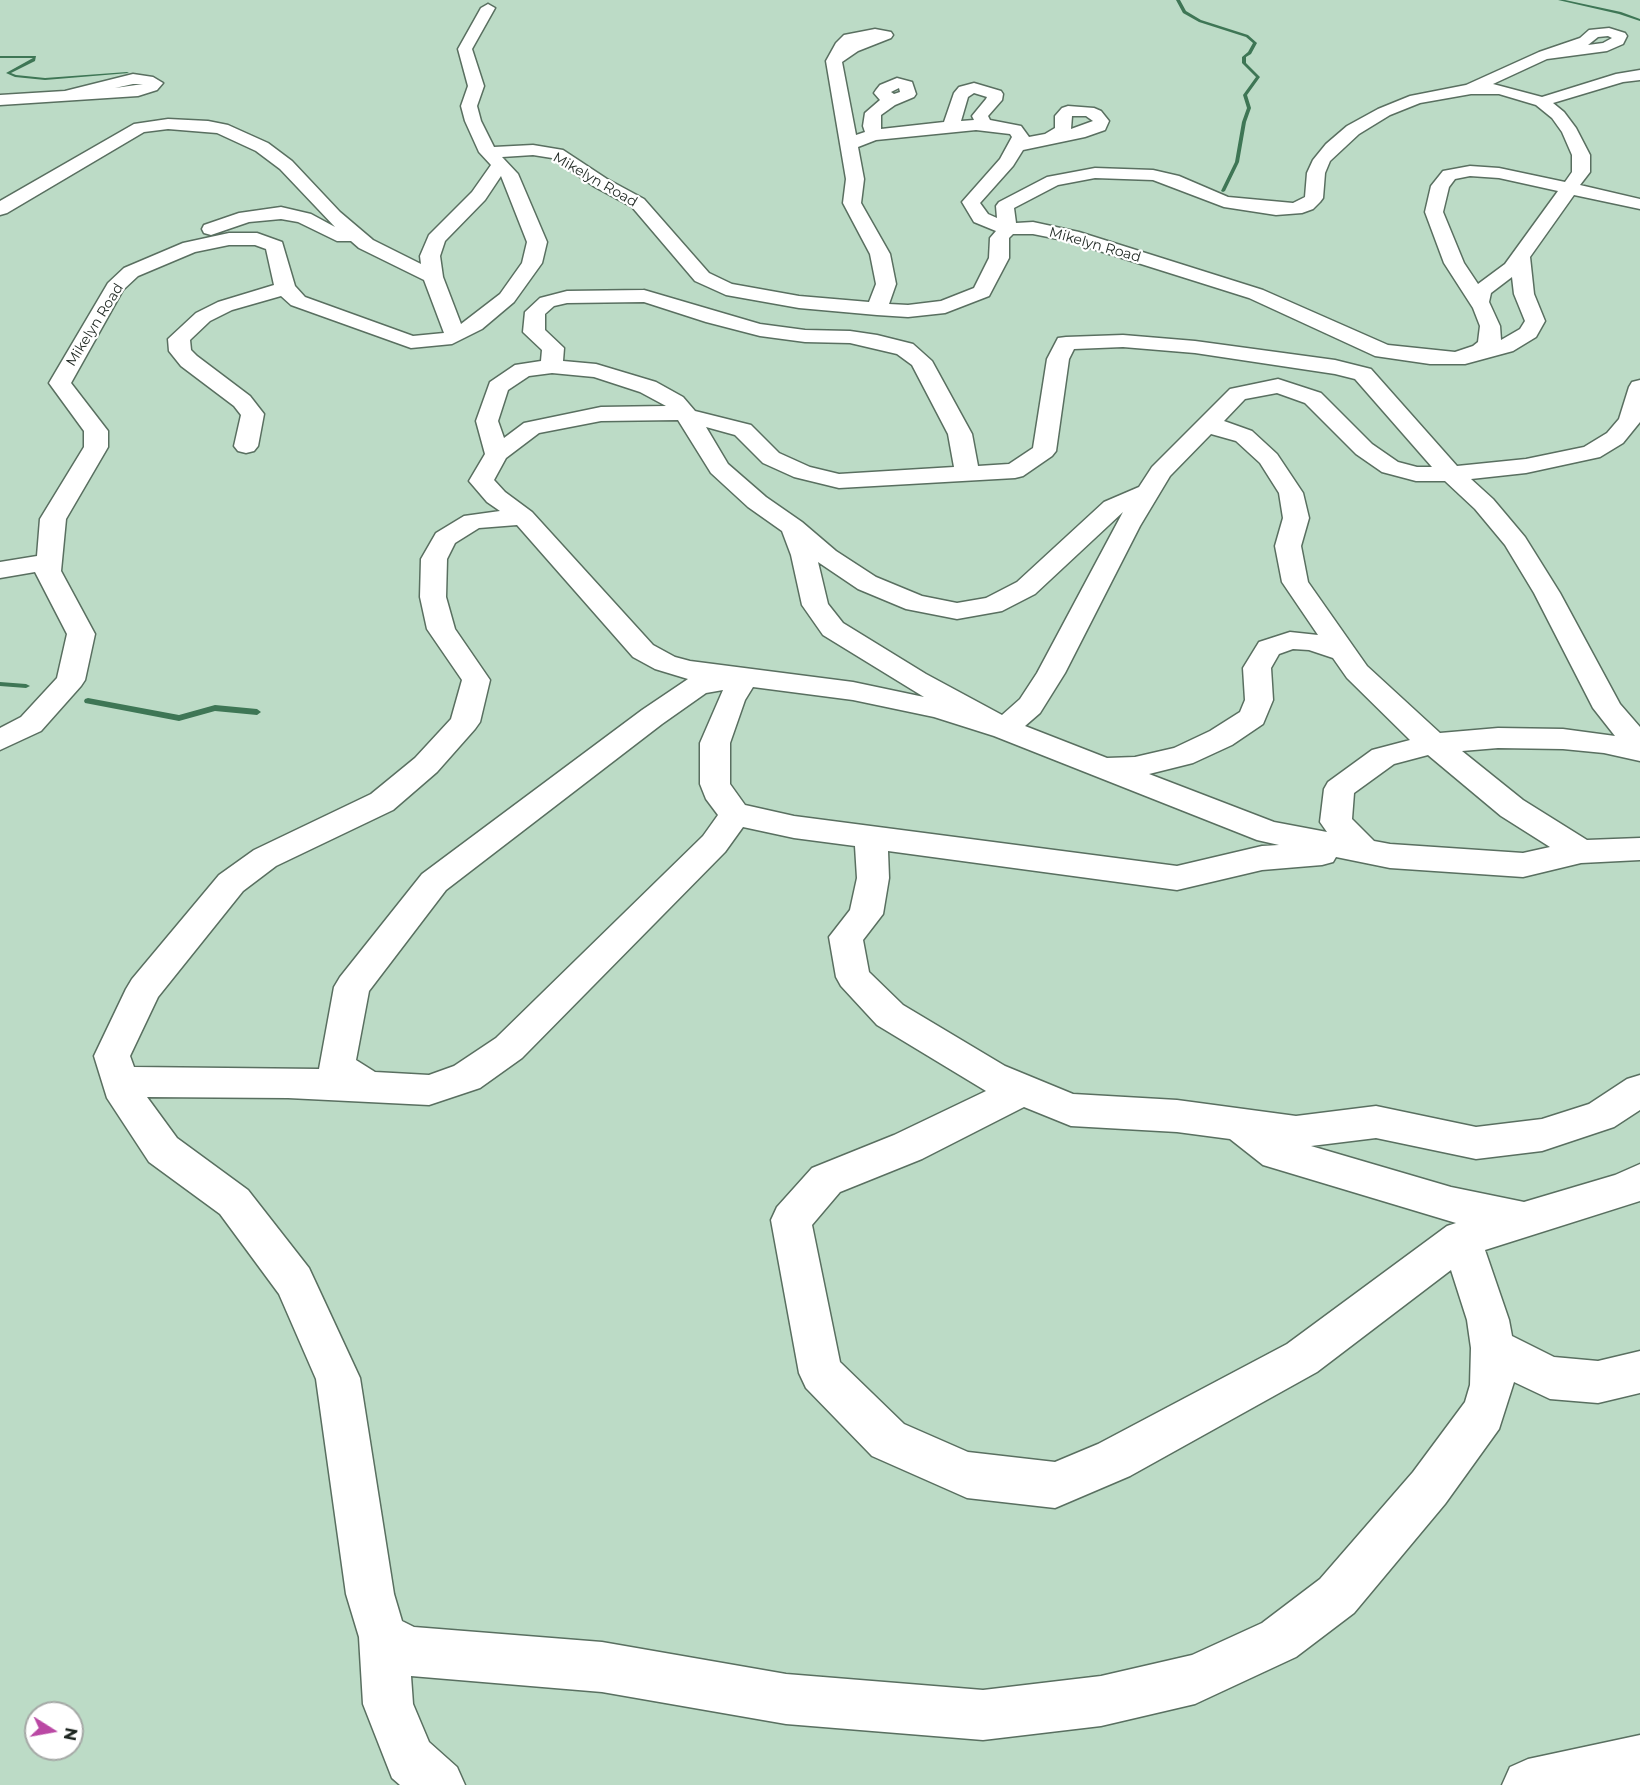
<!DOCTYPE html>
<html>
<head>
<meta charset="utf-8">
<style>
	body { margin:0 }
	#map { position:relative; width:1640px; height:1785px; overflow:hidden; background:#cfe8d7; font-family:Montserrat,sans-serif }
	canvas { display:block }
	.north { position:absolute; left:24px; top:1701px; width:60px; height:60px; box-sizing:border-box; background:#fff; border:2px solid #a5a9a6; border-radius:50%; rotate:101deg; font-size:16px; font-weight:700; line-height:24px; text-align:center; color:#1e2721 }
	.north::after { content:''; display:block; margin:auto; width:21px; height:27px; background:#ba48a4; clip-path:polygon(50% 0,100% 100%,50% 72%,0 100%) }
</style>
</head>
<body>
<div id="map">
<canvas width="1640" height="1785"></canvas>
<div class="north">N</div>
</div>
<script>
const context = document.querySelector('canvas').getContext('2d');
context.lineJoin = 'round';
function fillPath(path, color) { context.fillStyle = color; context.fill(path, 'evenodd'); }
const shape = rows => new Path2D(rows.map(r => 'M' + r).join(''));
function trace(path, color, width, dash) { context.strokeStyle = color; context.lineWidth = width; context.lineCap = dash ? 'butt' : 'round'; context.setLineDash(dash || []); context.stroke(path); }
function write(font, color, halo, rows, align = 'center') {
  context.font = font + ' Montserrat,sans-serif'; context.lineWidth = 4.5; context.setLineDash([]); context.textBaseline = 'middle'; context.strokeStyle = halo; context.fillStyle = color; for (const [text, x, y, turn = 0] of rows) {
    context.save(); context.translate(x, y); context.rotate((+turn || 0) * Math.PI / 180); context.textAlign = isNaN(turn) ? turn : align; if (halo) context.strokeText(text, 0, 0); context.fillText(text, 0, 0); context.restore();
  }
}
fillPath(shape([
	[0,0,1640,0,1640,1785,0,1785],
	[36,1713,72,1713,72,1749,36,1749]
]), '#bcdbc6');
fillPath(shape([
	[1176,0,1180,0,1186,11,1201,20,1248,35,1257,43,1251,54,1246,57,1246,63,1260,77,1247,95,1251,108,1246,122,1239,162,1225,191,1223,192,1221,191,1235,162,1242,122,1247,108,1243,95,1256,77,1242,63,1242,57,1248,52,1253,43,1246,37,1199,22,1183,13,1176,0],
	[1558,0,1565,0,1621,12,1640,19,1640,21,1619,14,1558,0],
	[0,56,36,56,35,61,11,73,16,75,45,78,127,72,129,73,45,80,15,77,6,73,33,58,0,58,0,56],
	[0,682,26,684,30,686,26,688,0,686,0,682],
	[88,698,179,715,215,705,257,709,261,712,257,715,215,711,179,721,85,703,84,701,85,699,88,698]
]), '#3e7655');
const minor = shape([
	[488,4,495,8,472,49,484,86,477,106,481,121,494,147,533,145,563,150,607,179,644,199,709,273,732,284,799,296,869,302,876,284,870,254,843,203,846,179,826,61,836,43,844,35,875,29,891,32,893,35,891,38,858,51,842,62,856,135,865,132,863,126,865,113,880,100,874,93,876,90,880,85,897,78,912,82,916,94,914,97,895,105,881,115,881,129,944,122,954,93,959,87,974,83,1001,91,1003,94,1002,100,988,116,990,120,1021,126,1029,137,1045,134,1055,128,1055,116,1062,108,1068,106,1094,108,1101,111,1109,121,1105,130,1085,137,1023,150,1013,166,980,203,988,214,997,218,996,206,999,202,1047,177,1095,168,1153,170,1179,176,1228,197,1293,203,1305,197,1307,173,1313,160,1326,144,1347,126,1378,109,1410,96,1466,85,1539,52,1580,38,1589,30,1609,28,1625,33,1627,36,1623,44,1607,51,1547,59,1493,84,1542,97,1616,74,1640,70,1640,80,1623,82,1553,103,1564,112,1576,128,1590,155,1590,172,1580,185,1640,199,1640,209,1574,195,1530,257,1534,294,1545,321,1536,337,1513,351,1465,364,1430,364,1375,356,1249,298,1068,241,1033,234,1013,234,1009,238,1009,258,989,296,945,313,908,317,877,315,799,308,726,295,695,281,632,207,595,187,552,158,533,155,502,157,518,174,547,242,542,263,514,302,482,329,452,344,411,348,291,305,281,296,232,310,210,321,190,340,191,350,197,356,250,396,264,414,258,446,254,451,246,453,238,451,234,446,241,415,234,406,181,366,169,351,168,339,196,313,218,302,274,285,266,249,255,245,229,245,195,252,138,276,123,290,71,383,108,431,108,447,66,519,61,571,95,634,85,680,81,686,41,731,0,750,0,728,21,717,57,678,67,634,35,572,0,578,0,562,37,556,40,519,84,447,84,431,49,383,108,283,124,268,183,243,229,233,257,233,282,242,295,286,305,297,413,336,444,333,424,280,359,248,351,241,337,241,298,222,281,219,249,222,211,235,204,233,202,229,204,225,239,213,281,207,311,214,335,227,280,169,256,151,217,133,168,129,144,132,7,213,0,215,0,201,134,124,168,119,208,121,228,125,268,143,292,161,340,212,373,240,421,264,420,256,429,235,472,192,491,165,479,152,465,121,461,106,468,86,458,49,481,8,488,4],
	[1608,36,1612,38,1603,43,1588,45,1598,37,1608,36],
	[899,88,900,92,894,94,891,92,899,88],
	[974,93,987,97,986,99,972,116,974,120,961,121,968,97,974,93],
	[1471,94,1499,94,1536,105,1552,118,1562,132,1572,155,1572,172,1565,182,1499,168,1470,166,1443,171,1431,186,1425,212,1444,263,1473,308,1480,326,1478,342,1473,346,1455,352,1388,345,1263,290,1079,232,1033,222,1016,223,1014,208,1058,185,1095,178,1153,180,1224,207,1276,215,1302,213,1313,209,1320,202,1323,198,1325,173,1330,161,1359,134,1390,115,1420,103,1471,94],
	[1072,116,1086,116,1093,121,1071,129,1072,116],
	[976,130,1010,134,1012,137,1000,159,962,202,974,222,996,231,990,238,989,258,974,288,941,301,908,305,889,304,896,284,890,254,861,203,864,179,858,147,876,140,976,130],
	[501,176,527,242,522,263,500,294,461,324,443,277,440,256,445,241,485,200,501,176],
	[1470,176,1499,178,1558,191,1505,264,1478,284,1464,263,1443,212,1449,187,1455,179,1470,176],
	[1512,277,1514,294,1525,321,1520,329,1501,340,1500,326,1489,302,1491,293,1512,277],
	[133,74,153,77,163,83,157,90,138,96,0,105,0,95,65,91,133,74],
	[133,84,143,84,115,88,133,84],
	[644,290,760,324,805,330,850,331,877,335,913,344,932,361,972,434,978,466,1009,464,1033,448,1047,359,1058,338,1066,337,1123,335,1195,341,1335,360,1371,369,1457,466,1526,459,1584,447,1607,433,1619,419,1629,387,1632,382,1640,380,1640,422,1623,443,1600,457,1526,473,1471,479,1493,499,1525,537,1560,593,1620,704,1640,727,1640,761,1604,753,1563,749,1498,748,1462,751,1523,800,1587,840,1640,838,1640,860,1581,863,1523,877,1390,868,1336,857,1333,862,1322,865,1262,870,1177,890,888,851,889,878,883,914,863,940,869,972,903,1005,1005,1066,1073,1094,1177,1100,1296,1116,1376,1106,1476,1127,1542,1119,1589,1104,1627,1079,1640,1075,1640,1110,1614,1127,1542,1151,1476,1159,1376,1138,1311,1146,1451,1187,1524,1202,1615,1175,1640,1164,1640,1201,1485,1250,1509,1320,1512,1336,1554,1357,1598,1361,1640,1351,1640,1393,1598,1403,1550,1399,1514,1382,1499,1429,1445,1504,1354,1613,1296,1657,1195,1704,1101,1726,983,1740,786,1724,602,1692,411,1676,413,1704,429,1742,457,1767,465,1785,400,1785,392,1778,363,1704,359,1637,346,1594,316,1379,279,1294,220,1214,149,1162,107,1098,94,1056,126,989,132,979,219,875,254,850,371,794,415,758,451,719,462,680,427,629,420,597,421,559,436,533,464,516,500,511,487,502,469,481,485,454,476,421,490,382,515,365,541,361,542,350,523,332,525,312,540,298,567,291,644,290],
	[644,302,706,322,760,336,805,342,850,343,897,354,912,365,948,434,954,467,839,474,810,467,779,453,751,425,695,411,683,397,656,382,596,364,563,361,564,348,545,330,545,314,554,306,567,303,644,302],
	[1123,347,1195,353,1335,374,1355,379,1432,467,1417,467,1398,462,1372,444,1321,393,1278,379,1230,389,1152,467,1139,487,1104,502,1017,582,986,598,957,603,922,596,876,577,836,551,802,522,766,497,728,464,706,427,735,435,763,463,794,477,839,488,1015,478,1023,476,1052,456,1056,451,1069,359,1074,349,1123,347],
	[552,373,594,377,640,392,666,406,601,407,524,423,504,438,498,421,508,390,529,376,552,373],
	[1277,393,1305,403,1356,454,1382,472,1416,481,1445,481,1475,509,1505,545,1534,593,1593,708,1615,736,1563,729,1498,728,1440,733,1367,666,1308,582,1301,546,1309,518,1303,493,1277,454,1252,431,1224,421,1245,399,1277,393],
	[678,420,711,473,748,507,782,531,791,555,802,605,823,635,924,697,853,682,690,661,675,657,653,645,532,512,505,492,494,480,506,458,539,433,601,421,678,420],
	[1211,434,1236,441,1260,463,1279,493,1283,518,1275,546,1282,582,1318,635,1290,632,1259,642,1243,668,1245,700,1240,712,1210,731,1174,748,1135,757,1107,758,1025,726,1040,713,1065,673,1140,526,1170,476,1211,434],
	[1123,512,1037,673,1020,699,1002,715,926,674,843,623,828,604,818,562,858,589,906,609,957,619,1002,611,1035,594,1123,512],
	[517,525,633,657,655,669,688,679,642,710,422,874,340,977,334,987,319,1069,134,1067,130,1056,158,997,243,891,276,866,393,810,437,772,475,729,480,722,490,680,455,629,446,597,447,559,455,543,479,528,517,525],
	[1293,649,1309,650,1333,658,1347,678,1410,740,1372,750,1328,782,1324,789,1320,822,1327,832,1274,822,1149,774,1193,763,1232,745,1263,724,1273,700,1271,668,1279,654,1293,649],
	[753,687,853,700,934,717,994,736,1257,840,1279,845,1262,846,1177,866,794,816,745,805,730,784,730,743,745,700,753,687],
	[723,690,700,743,700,784,706,799,718,815,703,836,496,1038,454,1066,429,1075,375,1072,356,1060,369,991,446,890,662,724,706,693,723,690],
	[1428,755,1501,816,1550,847,1523,853,1390,844,1374,841,1352,819,1354,793,1394,764,1428,755],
	[743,827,794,838,855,846,857,878,850,910,829,937,836,977,841,986,877,1025,986,1091,894,1135,812,1168,777,1207,771,1220,799,1373,806,1388,872,1456,967,1498,1055,1508,1130,1476,1317,1372,1451,1270,1467,1320,1471,1348,1470,1385,1465,1402,1413,1472,1320,1579,1262,1623,1192,1655,1101,1676,983,1690,786,1674,602,1642,414,1627,402,1621,394,1594,360,1378,309,1268,248,1190,177,1138,147,1097,288,1098,429,1105,480,1088,522,1058,725,852,743,827],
	[1024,1107,1071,1126,1177,1132,1230,1139,1263,1165,1456,1223,1447,1226,1287,1344,1098,1444,1055,1462,968,1452,904,1424,840,1362,812,1225,840,1192,922,1159,1024,1107],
	[1640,1735,1640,1785,1502,1785,1510,1767,1528,1759,1640,1735]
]);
trace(minor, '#596f60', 3);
fillPath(minor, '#fff');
write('14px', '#1e2721', '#fff', [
	["Mikelyn Road",595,180,30],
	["Mikelyn Road",1095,245,16],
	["Mikelyn Road",95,325,-58]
]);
</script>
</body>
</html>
